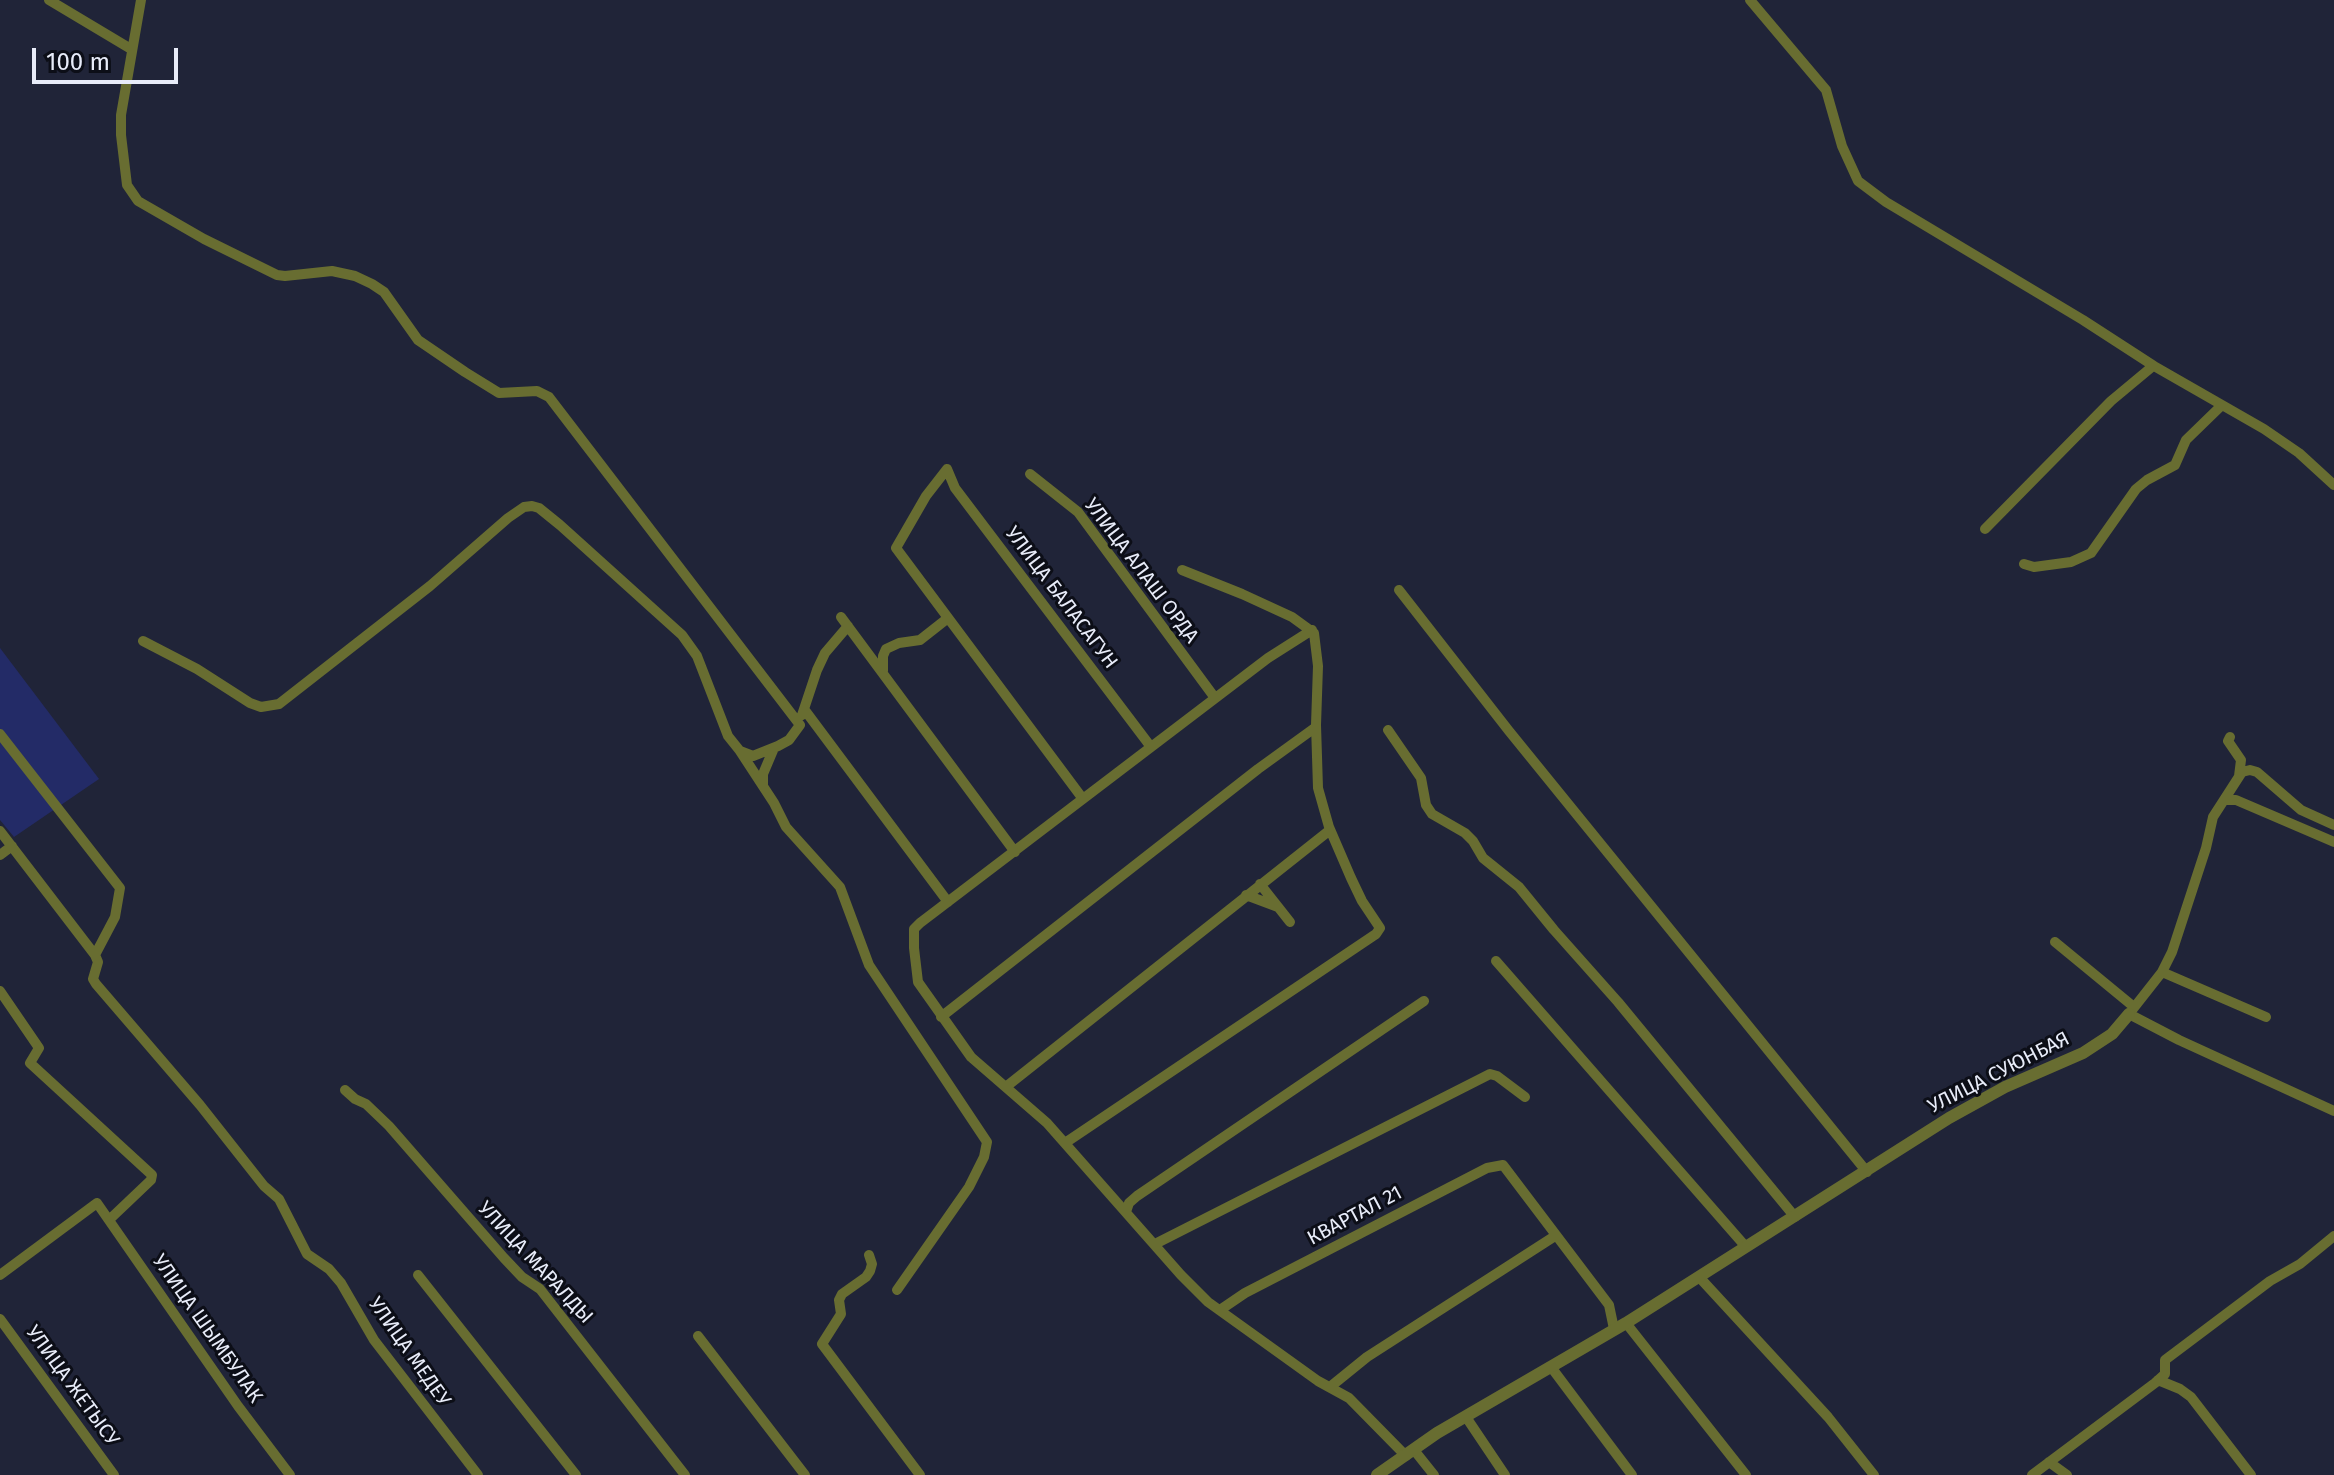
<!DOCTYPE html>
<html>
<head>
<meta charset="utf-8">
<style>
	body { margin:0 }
	#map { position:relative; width:2334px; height:1475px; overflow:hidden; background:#202438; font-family:"Fira Sans",sans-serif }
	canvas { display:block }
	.scale { position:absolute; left:32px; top:48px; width:146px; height:36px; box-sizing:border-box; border:4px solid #e8ecf9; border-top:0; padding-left:10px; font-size:24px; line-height:28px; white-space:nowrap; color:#e8ecf9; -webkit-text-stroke:6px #0c0e17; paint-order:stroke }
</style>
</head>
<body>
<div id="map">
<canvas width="2334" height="1475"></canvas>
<div class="scale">100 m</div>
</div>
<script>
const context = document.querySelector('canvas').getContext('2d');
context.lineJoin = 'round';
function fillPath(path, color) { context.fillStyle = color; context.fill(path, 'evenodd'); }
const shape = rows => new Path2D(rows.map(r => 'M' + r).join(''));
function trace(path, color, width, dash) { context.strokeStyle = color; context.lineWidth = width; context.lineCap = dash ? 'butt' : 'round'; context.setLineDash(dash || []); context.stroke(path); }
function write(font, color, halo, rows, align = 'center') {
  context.font = font + ' "Fira Sans",sans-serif'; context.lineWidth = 6; context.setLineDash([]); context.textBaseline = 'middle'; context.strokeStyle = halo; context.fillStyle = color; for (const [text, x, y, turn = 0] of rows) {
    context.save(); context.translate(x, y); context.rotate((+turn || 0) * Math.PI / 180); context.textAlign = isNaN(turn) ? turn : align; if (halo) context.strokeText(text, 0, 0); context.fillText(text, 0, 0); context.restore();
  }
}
fillPath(shape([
	[0,648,99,779,14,837,0,820]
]), '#232b67');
trace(shape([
	[49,0,131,49],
	[141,0,121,115,121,135,127,185,138,201,204,239,277,275,285,276,332,271,355,276,372,284,384,292,418,340,465,372,499,393,537,391,549,397,800,725,789,740,778,746,753,756,740,751,728,736,697,656,682,635,560,525,539,508,532,506,524,507,508,518,430,586,279,704,261,707,250,703,197,669,143,641],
	[1750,0,1826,90,1842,146,1858,181,1886,202,2083,320,2154,366,2264,429,2299,453,2334,485],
	[947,469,926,496,896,548,1083,799],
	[947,469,955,488,1151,747],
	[1030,474,1078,512,1215,698],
	[1985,529,2111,401,2153,366],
	[2024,564,2034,567,2071,562,2091,553,2136,489,2147,480,2175,465,2186,440,2221,406],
	[1399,590,1509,731,1867,1172],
	[841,617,1015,852],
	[1312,630,1268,658,920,923,914,929,914,948,918,982,971,1057,1047,1123,1181,1275,1208,1302,1318,1381,1349,1398,1406,1456],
	[883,671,883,656,886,649,899,643,920,640,948,618],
	[804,709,948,902],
	[802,715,817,670,825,653,848,626],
	[1388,730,1421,778,1426,805,1432,814,1465,833,1473,841,1483,858,1519,887,1554,930,1618,1002,1795,1217],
	[0,734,120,888,115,917,95,955],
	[2230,737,2228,741,2241,760,2239,776],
	[740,751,774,803,786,827,840,887,869,965,987,1142,984,1157,969,1187,897,1290],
	[763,786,763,774,774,748],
	[2225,800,2236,800,2334,842],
	[2334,825,2301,810,2257,772,2250,770,2242,772,2213,817,2206,848,2172,952,2162,972,2129,1014,2179,1040,2334,1111],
	[0,831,95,955,98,962,93,979,96,984,200,1105,264,1186,279,1199,307,1254,329,1269,341,1283,374,1340,478,1475],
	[0,855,12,846],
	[1260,884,1290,922],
	[1246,895,1278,907],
	[2055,942,2134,1007],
	[1496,961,1746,1247],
	[2162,972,2266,1017],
	[0,991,39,1048,30,1063,152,1175,151,1180,110,1219],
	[941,1017,1258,769,1316,727],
	[1007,1086,1330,830],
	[345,1090,355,1099,366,1104,389,1126,504,1258,522,1277,540,1289,685,1475],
	[1065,1143,1376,934,1380,928,1362,901,1351,878,1329,827,1318,788,1316,725,1318,666,1314,633,1292,617,1242,594,1182,570],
	[1126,1212,1129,1203,1137,1196,1424,1001],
	[1155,1244,1490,1074,1497,1076,1525,1097],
	[869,1255,872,1264,870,1271,866,1277,842,1294,839,1300,841,1314,822,1344,920,1475],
	[0,1275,97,1203,238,1406,290,1475],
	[418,1275,576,1475],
	[1700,1278,1828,1417,1874,1475],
	[1220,1310,1245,1293,1427,1199,1487,1168,1503,1165,1609,1305,1614,1329],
	[0,1319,114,1475],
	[1626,1323,1746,1475],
	[698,1336,805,1475],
	[1551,1367,1632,1475],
	[2158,1380,2180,1389,2191,1397,2251,1475],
	[1330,1387,1367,1357,1555,1236],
	[1466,1417,1505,1475],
	[1414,1450,1434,1475],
	[2049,1462,2067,1475],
	[2032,1475,2155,1383,2165,1374,2165,1360,2270,1281,2300,1264,2334,1236]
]), '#686d31', 10);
trace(shape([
	[1377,1475,1437,1433,1626,1323,1949,1118,2005,1087,2083,1053,2112,1034,2129,1014]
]), '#686d31', 12);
write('20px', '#e8ecf9', '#0c0e17', [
	["УЛИЦА АЛАШ ОРДА",1141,571,53],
	["УЛИЦА БАЛАСАГУН",1061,598,53],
	["УЛИЦА СУЮНБАЯ",1999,1073,-27],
	["КВАРТАЛ 21",1355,1216,-28],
	["УЛИЦА МАРАЛДЫ",535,1263,47],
	["УЛИЦА ШЫМБУЛАК",207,1329,55],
	["УЛИЦА МЕДЕУ",409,1352,55],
	["УЛИЦА ЖЕТЫСУ",72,1386,54]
]);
</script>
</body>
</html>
